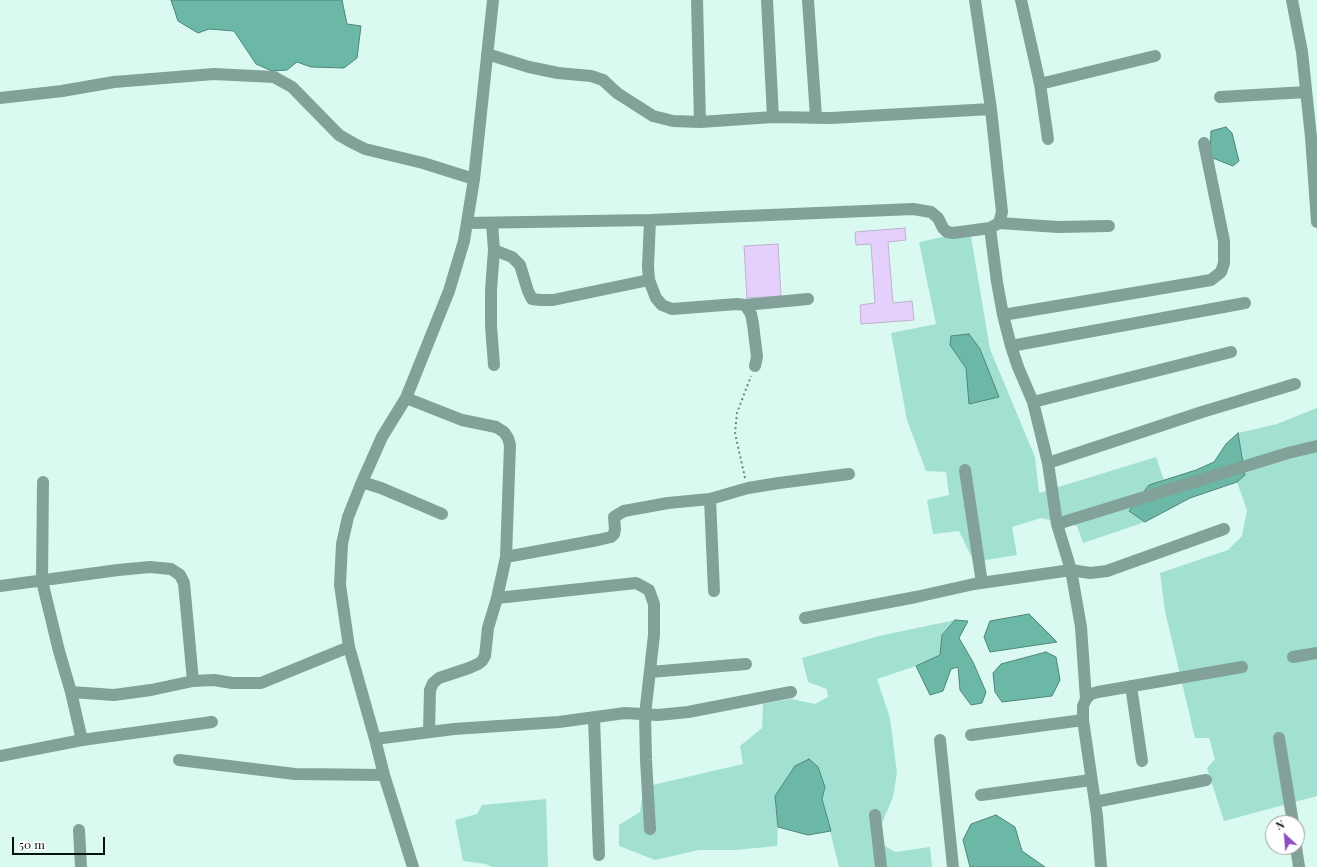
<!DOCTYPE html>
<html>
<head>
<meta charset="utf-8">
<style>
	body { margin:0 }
	#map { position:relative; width:1317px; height:867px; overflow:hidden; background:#daf9f0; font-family:"Playfair Display",serif }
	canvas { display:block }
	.north { position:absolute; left:1265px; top:815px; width:40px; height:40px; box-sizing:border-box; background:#fff; border:1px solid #9ca09f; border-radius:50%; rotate:334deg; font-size:11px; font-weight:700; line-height:16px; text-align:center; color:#07120f }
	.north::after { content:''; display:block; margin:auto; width:14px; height:18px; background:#8e4ec3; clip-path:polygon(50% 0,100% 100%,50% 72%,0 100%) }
	.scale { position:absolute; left:12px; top:837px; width:93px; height:18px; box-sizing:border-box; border:2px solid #07120f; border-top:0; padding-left:5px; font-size:12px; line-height:14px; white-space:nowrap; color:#07120f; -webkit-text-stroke:3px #fff; paint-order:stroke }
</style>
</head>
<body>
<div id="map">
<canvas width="1317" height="867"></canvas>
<div class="north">N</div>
<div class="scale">50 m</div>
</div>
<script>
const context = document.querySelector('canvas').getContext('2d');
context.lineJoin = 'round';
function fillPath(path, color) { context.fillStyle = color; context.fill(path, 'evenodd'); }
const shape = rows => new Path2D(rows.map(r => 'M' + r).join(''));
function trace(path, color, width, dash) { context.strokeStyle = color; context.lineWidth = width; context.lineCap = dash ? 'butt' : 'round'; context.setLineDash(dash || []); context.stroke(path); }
fillPath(shape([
	[970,231,990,349,1035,457,1039,493,1156,457,1164,480,1149,485,1129,511,1145,522,1083,543,1077,526,1041,518,1012,527,1017,555,974,562,959,531,933,534,927,500,949,495,946,472,926,471,907,420,891,333,936,324,919,242],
	[1317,408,1317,796,1224,821,1207,768,1215,759,1209,738,1195,738,1165,611,1160,573,1228,550,1242,536,1247,510,1237,482,1245,475,1238,433,1277,424],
	[955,620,942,635,940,655,916,666,877,679,890,718,897,773,893,797,882,823,882,844,895,852,930,847,932,867,839,867,822,799,825,787,775,796,778,827,777,846,735,850,699,850,655,860,619,846,619,825,640,812,644,787,743,764,740,746,762,728,763,704,791,699,815,704,828,697,827,689,808,682,802,658,879,636],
	[546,799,548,867,492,867,486,864,463,861,455,820,477,814,482,805]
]), '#a2e1d1');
const water = shape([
	[171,0,342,0,347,24,361,26,357,58,344,68,311,67,297,62,287,70,272,71,256,64,234,31,209,29,198,33,178,21,171,0],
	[1226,127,1232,133,1239,161,1233,166,1210,157,1211,131,1226,127],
	[969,334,980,349,999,397,969,404,966,368,950,345,951,336,969,334],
	[1238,433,1245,475,1237,482,1190,498,1145,522,1129,511,1149,485,1196,470,1214,462,1226,444,1238,433],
	[1029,614,1057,642,990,652,984,637,990,621,1029,614],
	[955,620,968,621,959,638,973,662,986,692,982,703,971,705,960,690,958,667,951,669,943,691,930,695,916,666,940,655,942,635,955,620],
	[1046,652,1056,657,1060,680,1052,696,1002,702,995,692,993,673,1001,664,1046,652],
	[809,759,818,767,825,787,822,799,831,831,808,835,778,827,775,796,795,766,809,759],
	[996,815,1015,827,1022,851,1045,867,970,867,963,840,971,824,996,815]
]);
fillPath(water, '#6cb8a6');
trace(water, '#4e8679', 1);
const building = shape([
	[905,228,906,240,888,242,893,303,912,301,914,320,861,324,860,305,875,303,871,244,856,245,855,232,905,228],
	[778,244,781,296,747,298,744,246,778,244]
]);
fillPath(building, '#e5cffc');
trace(building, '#beb3ca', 1);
trace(shape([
	[745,478,735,433,737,413,751,376]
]), '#70857f', 2, [2, 3]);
trace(shape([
	[697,0,700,122],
	[767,0,773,117],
	[808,0,816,117],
	[1021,0,1040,84,1048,139],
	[1292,0,1302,52,1311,137,1317,222],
	[487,54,529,67,558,73,591,76,603,80,617,93,653,116,673,121,700,122,773,117,831,118,991,109],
	[1040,84,1155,56],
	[1220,97,1306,92],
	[0,98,62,91,114,82,214,74,274,77,292,87,339,135,353,143,365,149,423,163,474,179],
	[650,220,648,267,649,280,656,298,662,305,672,309,737,304,745,305,751,314,753,324,757,357,755,366],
	[467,223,650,220,913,209,931,212,938,218,943,228,947,232,953,233,990,228,999,223,1002,212,991,109,975,0],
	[999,223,1058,227,1109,226],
	[492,224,494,250,512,257,520,265,528,291,532,299,541,300,553,300,649,280],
	[990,228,997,282,1003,315,1011,346,1018,367,1033,402,1048,463,1057,524,1071,570,1081,627,1086,699],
	[494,250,491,290,491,326,494,365],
	[745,305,808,299],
	[1003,315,1211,280,1221,272,1224,263,1224,241,1204,143],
	[1011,346,1245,303],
	[406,398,462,420,496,427,504,432,508,438,510,445,506,557,497,598],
	[1033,402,1231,352],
	[1048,463,1202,412,1295,384],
	[965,470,982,583],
	[43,482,42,581,59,651,71,692,82,740],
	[362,482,381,488,442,514],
	[710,499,714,591],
	[1057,524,1288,453,1317,446],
	[506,557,598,540,611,537,614,534,615,529,614,517,624,511,668,503,710,499,748,488,779,483,849,474],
	[0,586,118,570,150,567,171,569,180,575,184,583,193,681],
	[805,618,916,597,974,584,1071,570,1090,573,1107,571,1224,529],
	[1293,657,1317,653],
	[650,672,746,664],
	[1131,686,1142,761],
	[71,692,114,695,151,690,193,681,214,680,232,683,261,683,349,647],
	[594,718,599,855],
	[429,732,430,690,433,683,439,678,469,668,478,664,482,661,485,656,488,628,497,598,636,583,649,590,654,604,654,635,645,715,646,760,650,829],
	[971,735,1083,720],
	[1279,738,1293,823],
	[375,739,454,729,559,722,625,713,658,715,688,712,791,692],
	[940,740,953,867],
	[0,756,82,740,212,722],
	[179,760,295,774,384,775],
	[981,795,1091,780],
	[1095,802,1206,780],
	[875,815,881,867],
	[79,830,81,867],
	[1296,847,1299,867],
	[413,867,384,775,375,739,349,647,340,585,342,544,348,517,362,482,382,437,406,398,449,291,464,241,474,179,493,0],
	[1101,867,1097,816,1083,720,1083,706,1086,699,1091,694,1098,692,1242,667]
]), '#82a199', 12);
</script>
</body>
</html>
